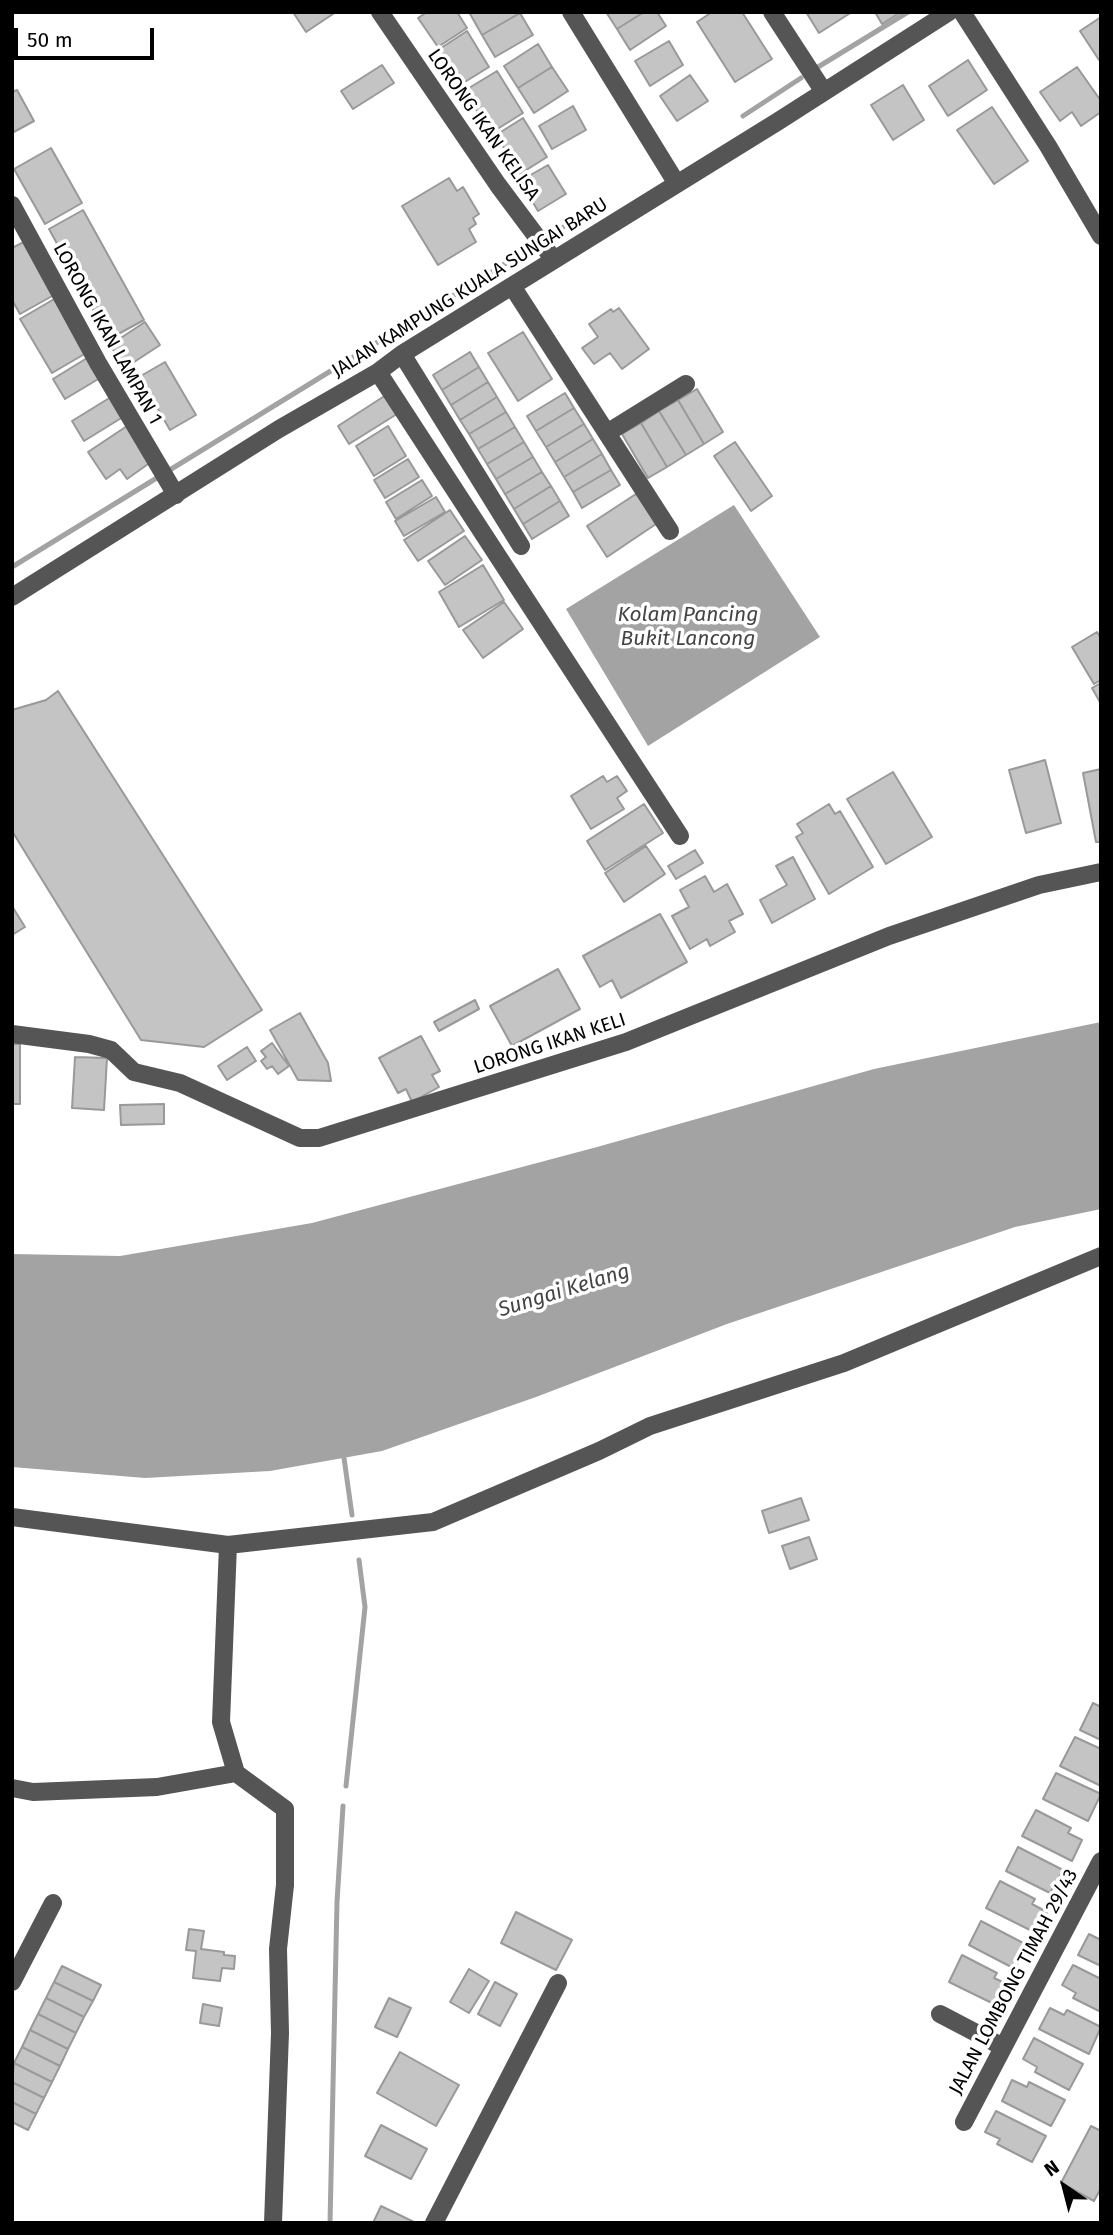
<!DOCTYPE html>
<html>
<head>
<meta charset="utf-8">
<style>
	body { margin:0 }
	#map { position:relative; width:1113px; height:2235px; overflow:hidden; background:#fff; font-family:"Fira Sans",sans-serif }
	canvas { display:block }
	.frame { position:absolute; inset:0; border:14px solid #000; pointer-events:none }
	.north { position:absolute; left:1029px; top:2151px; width:70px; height:70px; -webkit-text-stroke:5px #fff; paint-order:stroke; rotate:325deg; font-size:19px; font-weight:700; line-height:28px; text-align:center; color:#000 }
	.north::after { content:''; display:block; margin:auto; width:24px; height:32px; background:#000; clip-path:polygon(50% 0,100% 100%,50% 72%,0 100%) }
	.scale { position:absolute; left:14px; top:28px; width:140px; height:32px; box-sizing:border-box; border:4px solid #000; border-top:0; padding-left:9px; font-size:21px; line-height:24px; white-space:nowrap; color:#000; -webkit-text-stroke:5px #fff; paint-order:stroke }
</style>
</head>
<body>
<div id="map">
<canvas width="1113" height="2235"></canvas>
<div class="frame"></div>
<div class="north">N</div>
<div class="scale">50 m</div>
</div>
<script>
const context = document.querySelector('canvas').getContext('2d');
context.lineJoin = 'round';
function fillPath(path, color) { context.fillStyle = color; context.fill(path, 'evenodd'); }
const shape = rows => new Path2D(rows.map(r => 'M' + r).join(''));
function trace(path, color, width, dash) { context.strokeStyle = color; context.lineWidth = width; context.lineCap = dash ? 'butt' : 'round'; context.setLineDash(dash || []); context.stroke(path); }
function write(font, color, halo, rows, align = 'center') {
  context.font = font + ' "Fira Sans",sans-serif'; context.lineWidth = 7; context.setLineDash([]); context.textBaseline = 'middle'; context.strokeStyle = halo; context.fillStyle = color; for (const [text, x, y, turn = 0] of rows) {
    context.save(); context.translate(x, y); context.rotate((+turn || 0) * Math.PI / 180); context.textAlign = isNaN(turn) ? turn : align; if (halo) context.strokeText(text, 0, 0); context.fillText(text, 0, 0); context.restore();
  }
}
fillPath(shape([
	[734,505,820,637,648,746,566,609],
	[1101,1022,1101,1209,1015,1227,727,1324,536,1397,382,1451,270,1471,145,1478,12,1467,12,1254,120,1256,312,1223,597,1147,874,1069]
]), '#a3a3a3');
trace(shape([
	[818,67,908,12],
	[743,116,801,78],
	[544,239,589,211],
	[12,567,529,249],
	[344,1458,352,1515],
	[346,1786,365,1607,359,1560],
	[330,2223,337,1902,343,1806]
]), '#a3a3a3', 5);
const building = shape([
	[293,12,336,12,306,32,293,12],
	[427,12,457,12,467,28,438,47,418,18,427,12],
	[469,12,519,12,520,13,482,35,469,12],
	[606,12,644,12,617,29,606,12],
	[644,12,657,12,666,26,630,50,617,29,644,12],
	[712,12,742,12,772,59,735,82,697,22,712,12],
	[806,12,852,12,819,33,806,12],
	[875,12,901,12,882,24,875,12],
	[520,13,533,35,495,57,482,35,520,13],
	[1101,17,1101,59,1099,60,1080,31,1101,17],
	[467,31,489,67,460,85,438,50,467,31],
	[669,41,683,65,650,86,635,61,669,41],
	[538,44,552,67,518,88,504,66,538,44],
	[968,60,987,90,948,116,929,86,968,60],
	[382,65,394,83,353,109,341,91,382,65],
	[552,67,568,91,534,113,518,88,552,67],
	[1077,67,1101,101,1101,112,1081,126,1072,112,1060,121,1040,92,1077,67],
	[497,71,523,113,491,133,464,91,497,71],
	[690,75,708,101,677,121,660,96,690,75],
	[903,85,924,120,893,140,871,105,903,85],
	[17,90,34,121,12,133,12,92,17,90],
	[573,106,586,130,552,149,539,126,573,106],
	[992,107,1028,161,994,184,957,130,992,107],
	[523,118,547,157,520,174,496,135,523,118],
	[51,148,82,203,45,224,14,169,51,148],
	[548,165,566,194,538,211,520,181,548,165],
	[449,178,457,191,463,187,479,214,473,218,476,224,469,229,476,242,438,265,402,206,449,178],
	[83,210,144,320,109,339,49,229,83,210],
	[24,242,54,295,20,314,12,300,12,248,24,242],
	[56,298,88,352,52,373,20,319,56,298],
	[619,308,649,349,622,369,610,353,594,364,582,348,598,337,589,324,611,309,613,312,619,308],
	[145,322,160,345,125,368,110,345,145,322],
	[523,332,552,379,518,401,488,353,523,332],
	[470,352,479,367,442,390,433,375,470,352],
	[87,358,100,378,65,399,53,379,87,358],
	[165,362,196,415,170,430,139,377,165,362],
	[479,367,488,382,451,405,442,390,479,367],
	[488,382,497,397,460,420,451,405,488,382],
	[697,389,723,432,704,444,678,400,697,389],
	[565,393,574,408,536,431,527,416,565,393],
	[386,395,397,414,349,444,338,426,386,395],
	[111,397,123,417,84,441,72,421,111,397],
	[497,397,506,412,469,434,460,420,497,397],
	[678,400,704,444,686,455,659,411,678,400],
	[574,408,584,424,546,447,536,431,574,408],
	[659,411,686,455,667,467,641,423,659,411],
	[506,412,515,427,478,449,469,434,506,412],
	[641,423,667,467,648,478,622,434,641,423],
	[584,424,593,439,555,462,546,447,584,424],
	[127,426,151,462,127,479,120,469,106,479,88,452,127,426],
	[388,426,406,456,374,476,356,446,388,426],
	[515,427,524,442,487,464,478,449,515,427],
	[593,439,602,454,564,477,555,462,593,439],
	[524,442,533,457,496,479,487,464,524,442],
	[735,442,772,496,751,511,714,456,735,442],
	[602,454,611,470,573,492,564,477,602,454],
	[533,457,542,472,505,494,496,479,533,457],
	[408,459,419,477,385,498,374,480,408,459],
	[611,470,620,485,582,508,573,492,611,470],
	[542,472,551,486,514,509,505,494,542,472],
	[422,480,432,496,396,519,386,502,422,480],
	[551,486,560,501,523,524,514,509,551,486],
	[639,492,659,522,607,557,587,526,639,492],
	[436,497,445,512,404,536,395,521,436,497],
	[560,501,569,516,532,539,523,524,560,501],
	[450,510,464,531,418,561,404,540,450,510],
	[465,536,482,560,445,585,428,561,465,536],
	[483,565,504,600,459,627,439,592,483,565],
	[504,602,523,629,483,658,463,630,504,602],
	[1097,632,1101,638,1101,680,1094,684,1072,647,1097,632],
	[1101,683,1101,704,1092,688,1101,683],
	[58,691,262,1010,204,1047,141,1040,12,831,12,710,46,700,58,691],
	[1045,760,1061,823,1026,833,1009,770,1045,760],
	[1101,769,1101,842,1096,842,1083,773,1101,769],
	[893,772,932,837,886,864,847,799,893,772],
	[603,776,607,782,617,776,627,791,617,798,624,809,591,829,571,796,603,776],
	[644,804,663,833,605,870,587,841,644,804],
	[829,804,835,814,840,811,873,867,829,894,796,837,803,833,797,824,829,804],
	[646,846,665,874,624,902,605,873,646,846],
	[695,850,703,863,676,879,668,866,695,850],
	[793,857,815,899,772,923,760,900,787,885,776,866,793,857],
	[705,876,714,892,727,884,743,914,729,921,735,932,710,946,707,939,690,949,672,916,689,907,680,890,705,876],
	[12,906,25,927,12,935,12,906],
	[660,914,687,962,621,998,612,980,600,987,583,956,660,914],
	[558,969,580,1009,512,1046,490,1006,558,969],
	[475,1000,479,1009,439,1031,434,1022,475,1000],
	[300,1013,328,1063,331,1081,298,1080,270,1030,300,1013],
	[421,1036,440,1071,432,1075,439,1087,412,1102,406,1089,398,1093,379,1058,421,1036],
	[272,1043,289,1066,278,1074,272,1066,267,1069,261,1061,266,1057,261,1051,272,1043],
	[12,1044,20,1044,20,1104,12,1104,12,1044],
	[247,1047,256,1061,227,1080,218,1066,247,1047],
	[75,1057,107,1058,104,1110,72,1108,75,1057],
	[164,1104,164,1124,121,1125,120,1105,164,1104],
	[801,1498,809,1520,769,1533,762,1511,801,1498],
	[809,1537,817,1559,790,1569,782,1546,809,1537],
	[1093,1703,1101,1707,1101,1740,1080,1730,1093,1703],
	[1075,1737,1101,1749,1101,1786,1060,1766,1075,1737],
	[1056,1773,1101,1794,1088,1821,1043,1799,1056,1773],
	[1036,1810,1071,1828,1068,1833,1082,1840,1072,1861,1022,1836,1036,1810],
	[1018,1847,1063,1870,1050,1893,1006,1871,1018,1847],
	[1000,1881,1035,1899,1032,1904,1047,1912,1036,1933,986,1908,1000,1881],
	[516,1912,572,1940,556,1970,501,1943,516,1912],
	[981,1921,1027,1945,1015,1969,969,1945,981,1921],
	[189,1929,204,1931,201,1949,224,1952,224,1955,235,1956,234,1969,222,1968,220,1981,193,1978,196,1951,186,1950,189,1929],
	[1089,1934,1101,1940,1101,1966,1078,1955,1089,1934],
	[962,1955,997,1973,994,1978,1009,1985,998,2006,949,1982,962,1955],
	[1073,1965,1101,1979,1101,2012,1073,1998,1076,1993,1062,1985,1073,1965],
	[62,1966,101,1985,93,2001,54,1982,62,1966],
	[469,1969,489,1981,469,2013,450,2002,469,1969],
	[54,1982,93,2001,84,2017,46,1998,54,1982],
	[495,1982,517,1994,500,2026,478,2014,495,1982],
	[46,1998,84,2017,76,2033,38,2014,46,1998],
	[389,1998,411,2008,397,2037,375,2027,389,1998],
	[203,2004,222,2008,219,2026,200,2023,203,2004],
	[1050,2008,1064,2015,1067,2010,1101,2027,1089,2054,1039,2029,1050,2008],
	[38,2014,76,2033,68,2049,30,2030,38,2014],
	[30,2030,68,2049,60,2066,22,2047,30,2030],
	[1034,2038,1083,2064,1069,2090,1035,2072,1037,2067,1023,2059,1034,2038],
	[22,2047,60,2066,52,2082,14,2063,22,2047],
	[400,2052,459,2085,436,2126,377,2093,400,2052],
	[14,2063,52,2082,44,2098,12,2082,14,2063],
	[1012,2080,1027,2087,1029,2082,1065,2100,1051,2126,1002,2101,1012,2080],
	[12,2082,44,2098,36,2114,12,2102,12,2082],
	[12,2102,36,2114,28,2130,12,2122,12,2102],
	[996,2111,1046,2136,1032,2162,997,2144,1000,2139,985,2132,996,2111],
	[381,2125,427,2149,411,2179,365,2156,381,2125],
	[1091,2126,1101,2131,1101,2188,1094,2201,1061,2183,1091,2126],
	[381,2206,416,2223,373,2223,381,2206]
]);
fillPath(building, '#c4c4c4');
trace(building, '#999', 2);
trace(shape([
	[380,12,498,185,554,260],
	[571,12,677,184],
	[772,12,824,92],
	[962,12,1048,146,1101,236],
	[12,205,98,363,176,495],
	[512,286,670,531],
	[402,354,521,546],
	[378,372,680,836],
	[607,433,686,384],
	[12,597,279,429,378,372,402,354,777,122,949,12],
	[12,1034,89,1044,111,1050,134,1072,180,1083,300,1138,319,1138,626,1042,889,936,1039,885,1101,872],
	[12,1517,228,1545,433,1522,599,1451,650,1426,844,1363,1101,1256],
	[228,1545,221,1722,236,1773,285,1809,285,1885,278,1949,280,2033,273,2223],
	[12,1788,33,1792,157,1787,236,1773],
	[12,1982,53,1903],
	[940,2014,1003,2047],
	[964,2122,1101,1861],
	[434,2223,558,1983]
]), '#555', 18);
write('19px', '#000', '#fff', [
	["LORONG IKAN KELISA",483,125,55],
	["JALAN KAMPUNG KUALA SUNGAI BARU",470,288,-32],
	["LORONG IKAN LAMPAN 1",107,334,61],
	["LORONG IKAN KELI",550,1044,-18],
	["JALAN LOMBONG TIMAH 29/43",1014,1982,-62]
]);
write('italic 21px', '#444', '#fff', [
	["Kolam Pancing",688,615],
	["Bukit Lancong",688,639],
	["Sungai Kelang",564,1291,-17]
]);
</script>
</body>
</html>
